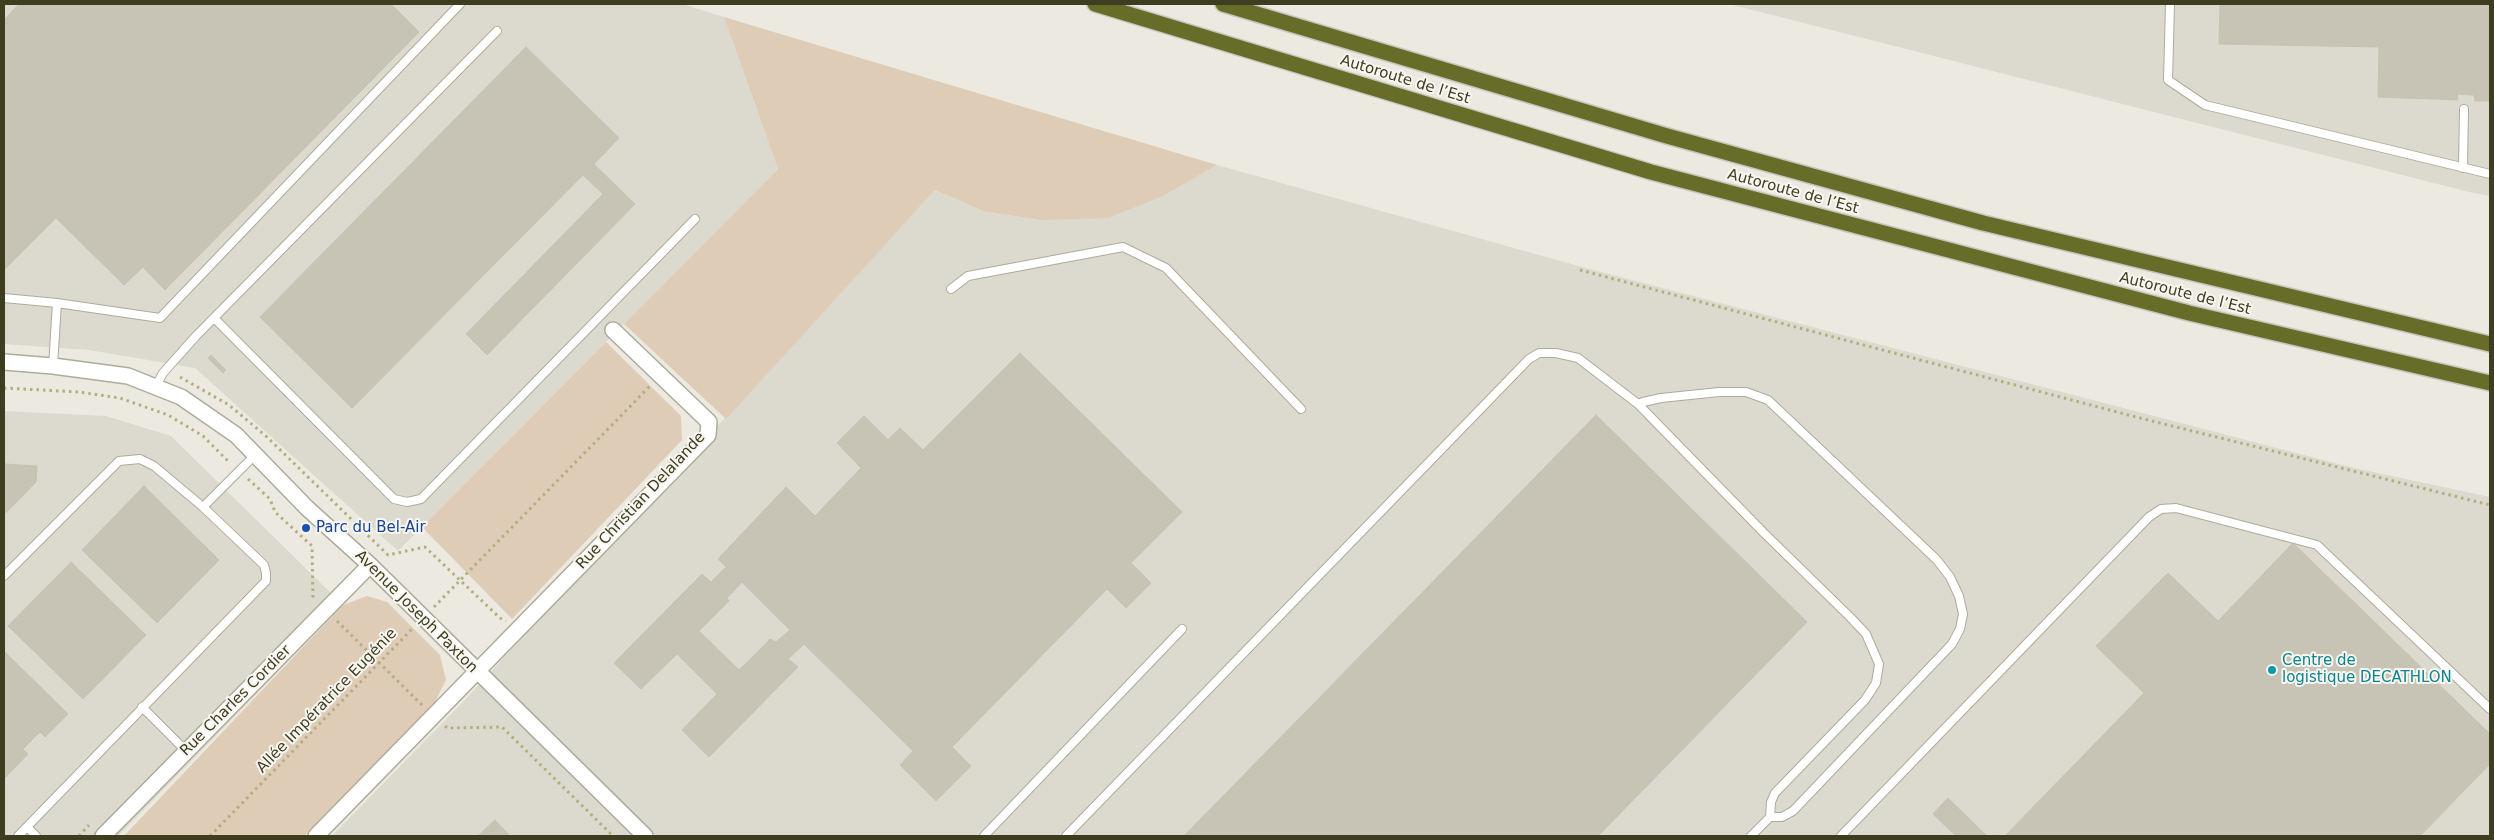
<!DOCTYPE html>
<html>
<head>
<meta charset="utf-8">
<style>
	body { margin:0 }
	#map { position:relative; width:2494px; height:840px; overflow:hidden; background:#eceae0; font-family:"DejaVu Sans",sans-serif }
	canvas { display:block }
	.frame { position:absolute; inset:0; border:5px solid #3e3d1f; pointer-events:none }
</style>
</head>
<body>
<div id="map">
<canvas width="2494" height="840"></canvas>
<div class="frame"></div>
</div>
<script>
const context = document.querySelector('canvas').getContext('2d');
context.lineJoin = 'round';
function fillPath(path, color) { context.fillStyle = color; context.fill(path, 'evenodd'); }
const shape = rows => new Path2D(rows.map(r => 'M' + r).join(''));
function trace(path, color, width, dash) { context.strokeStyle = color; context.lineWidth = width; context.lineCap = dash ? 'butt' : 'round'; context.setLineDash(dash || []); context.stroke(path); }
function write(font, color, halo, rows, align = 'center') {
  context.font = font + ' "DejaVu Sans",sans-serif'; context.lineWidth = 4; context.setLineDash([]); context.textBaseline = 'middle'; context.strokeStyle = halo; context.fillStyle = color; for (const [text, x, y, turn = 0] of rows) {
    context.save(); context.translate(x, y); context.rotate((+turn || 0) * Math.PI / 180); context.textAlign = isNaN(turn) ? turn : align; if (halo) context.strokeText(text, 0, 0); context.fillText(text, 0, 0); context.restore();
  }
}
fillPath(shape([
	[4,4,682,4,724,17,778,169,398,551,195,368,89,350,4,344],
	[1729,4,2490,4,2490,196,2469,192],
	[1217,165,1582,267,2350,467,2490,497,2490,836,332,836,462,703,935,190,983,211,1165,195],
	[4,411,106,416,171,436,343,605,118,836,4,836]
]), '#dcd9ce');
fillPath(shape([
	[724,17,1217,165,1165,195,1108,218,1042,220,983,211,935,190,726,419,624,324,778,169],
	[606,342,681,416,682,440,512,619,422,527],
	[367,596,387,602,440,655,446,680,434,704,304,836,124,836,343,605]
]), '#dfccb7');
const building = shape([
	[19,4,391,4,419,32,165,290,143,267,124,285,56,218,4,270,4,20,19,4],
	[2220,4,2490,4,2490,101,2475,101,2474,95,2457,94,2458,100,2378,97,2379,47,2219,44,2220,4],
	[526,47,619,138,594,164,635,204,487,355,466,334,603,194,583,175,352,408,260,317,526,47],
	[1020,353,1182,512,1131,563,1151,583,1126,608,1107,589,952,747,971,766,936,801,900,765,913,751,804,644,788,659,798,667,709,757,682,730,717,694,677,654,641,689,614,663,702,574,711,582,726,567,718,559,786,487,815,516,861,468,837,443,864,416,888,440,900,428,923,450,1020,353],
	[742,582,790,630,776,642,770,639,739,670,699,631,729,601,727,598,742,582],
	[211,355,226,370,223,373,208,358,211,355],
	[1596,415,1807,622,1598,836,1184,836,1596,415],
	[4,464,37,466,36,482,7,512,4,512,4,464],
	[144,486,219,560,157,623,82,550,144,486],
	[2293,543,2490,734,2490,764,2420,836,2005,836,2144,693,2096,646,2168,573,2218,621,2293,543],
	[71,562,146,635,83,699,8,626,71,562],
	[4,651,68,714,45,737,40,732,23,749,28,754,6,777,4,776,4,651],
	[1948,798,1987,836,1956,836,1933,814,1948,798],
	[495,820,510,836,478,836,495,820]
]);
fillPath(building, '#c7c4b5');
trace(building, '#c6c3b2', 1);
const lane = shape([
	[2170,4,2168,80,2205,105,2490,174],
	[2463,168,2464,109],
	[951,289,968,276,1123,247,1166,268,1301,409],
	[4,298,57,303,160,318,460,4],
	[214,318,394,499,407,502,421,499,695,219],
	[53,366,57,303],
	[156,386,163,373,196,336,497,31],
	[203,507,256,454],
	[4,576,119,461,140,459,154,466,203,507,264,565,266,573,266,581,18,836],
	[142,707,186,751],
	[27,827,36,836],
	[984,836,1182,629],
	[1066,836,1529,359,1539,353,1556,353,1578,358,1638,404],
	[1751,836,1770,817,1782,817,1793,811,1952,644,1960,629,1963,614,1959,596,1950,577,1937,560,1768,400,1746,392,1719,392,1661,398,1643,402,1638,404,1764,533,1850,617,1866,634,1879,664,1876,683,1865,700,1775,793,1771,802,1770,817],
	[1841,836,2149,517,2161,509,2176,508,2317,545,2490,709]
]);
const street = shape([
	[4,362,53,366,128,376,181,397,236,435,307,508,370,565,645,836],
	[103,836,370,565],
	[316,836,708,435,709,422,613,330]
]);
const highway = shape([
	[1095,4,1651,172,2189,313,2490,383],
	[1223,4,1667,136,1983,223,2490,344]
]);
trace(lane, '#adac9b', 10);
trace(street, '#adac9b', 18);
trace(highway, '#c5c5bc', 18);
trace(shape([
	[1580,270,2136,417,2490,505],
	[180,377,229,405,267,437,388,555,425,547,500,618,506,621],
	[4,388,79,392,120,398,168,415,203,436,230,463],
	[248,479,270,499,275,512,312,546,313,598,311,600],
	[434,607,650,386],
	[337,621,422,705],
	[445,726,447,728,502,727,613,836],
	[79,836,89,825],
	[210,836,412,629]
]), '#b2af7e', 3, [2.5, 4]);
trace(lane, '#fff', 8);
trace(street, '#fff', 15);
trace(highway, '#686c29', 15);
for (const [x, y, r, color] of [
	[306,528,5,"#1a4fb4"],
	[2272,670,5,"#0f9aa8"]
]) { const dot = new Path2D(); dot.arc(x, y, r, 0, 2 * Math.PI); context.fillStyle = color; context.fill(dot); trace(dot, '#f8f6f1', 2); }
write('15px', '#3e3d1f', '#f8f6f1', [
	["Autoroute de l’Est",1405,80,17],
	["Autoroute de l’Est",1793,192,15],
	["Autoroute de l’Est",2185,294,14],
	["Rue Christian Delalande",641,501,-47],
	["Avenue Joseph Paxton",416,612,45],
	["Rue Charles Cordier",236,701,-45],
	["Allée Impératrice Eugénie",327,701,-46]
]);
write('15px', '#164399', '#f8f6f1', [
	["Parc du Bel-Air",316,528]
], 'left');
write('15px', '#0d838f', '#f8f6f1', [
	["Centre de",2282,661],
	["logistique DECATHLON",2282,678]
], 'left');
</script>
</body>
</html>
